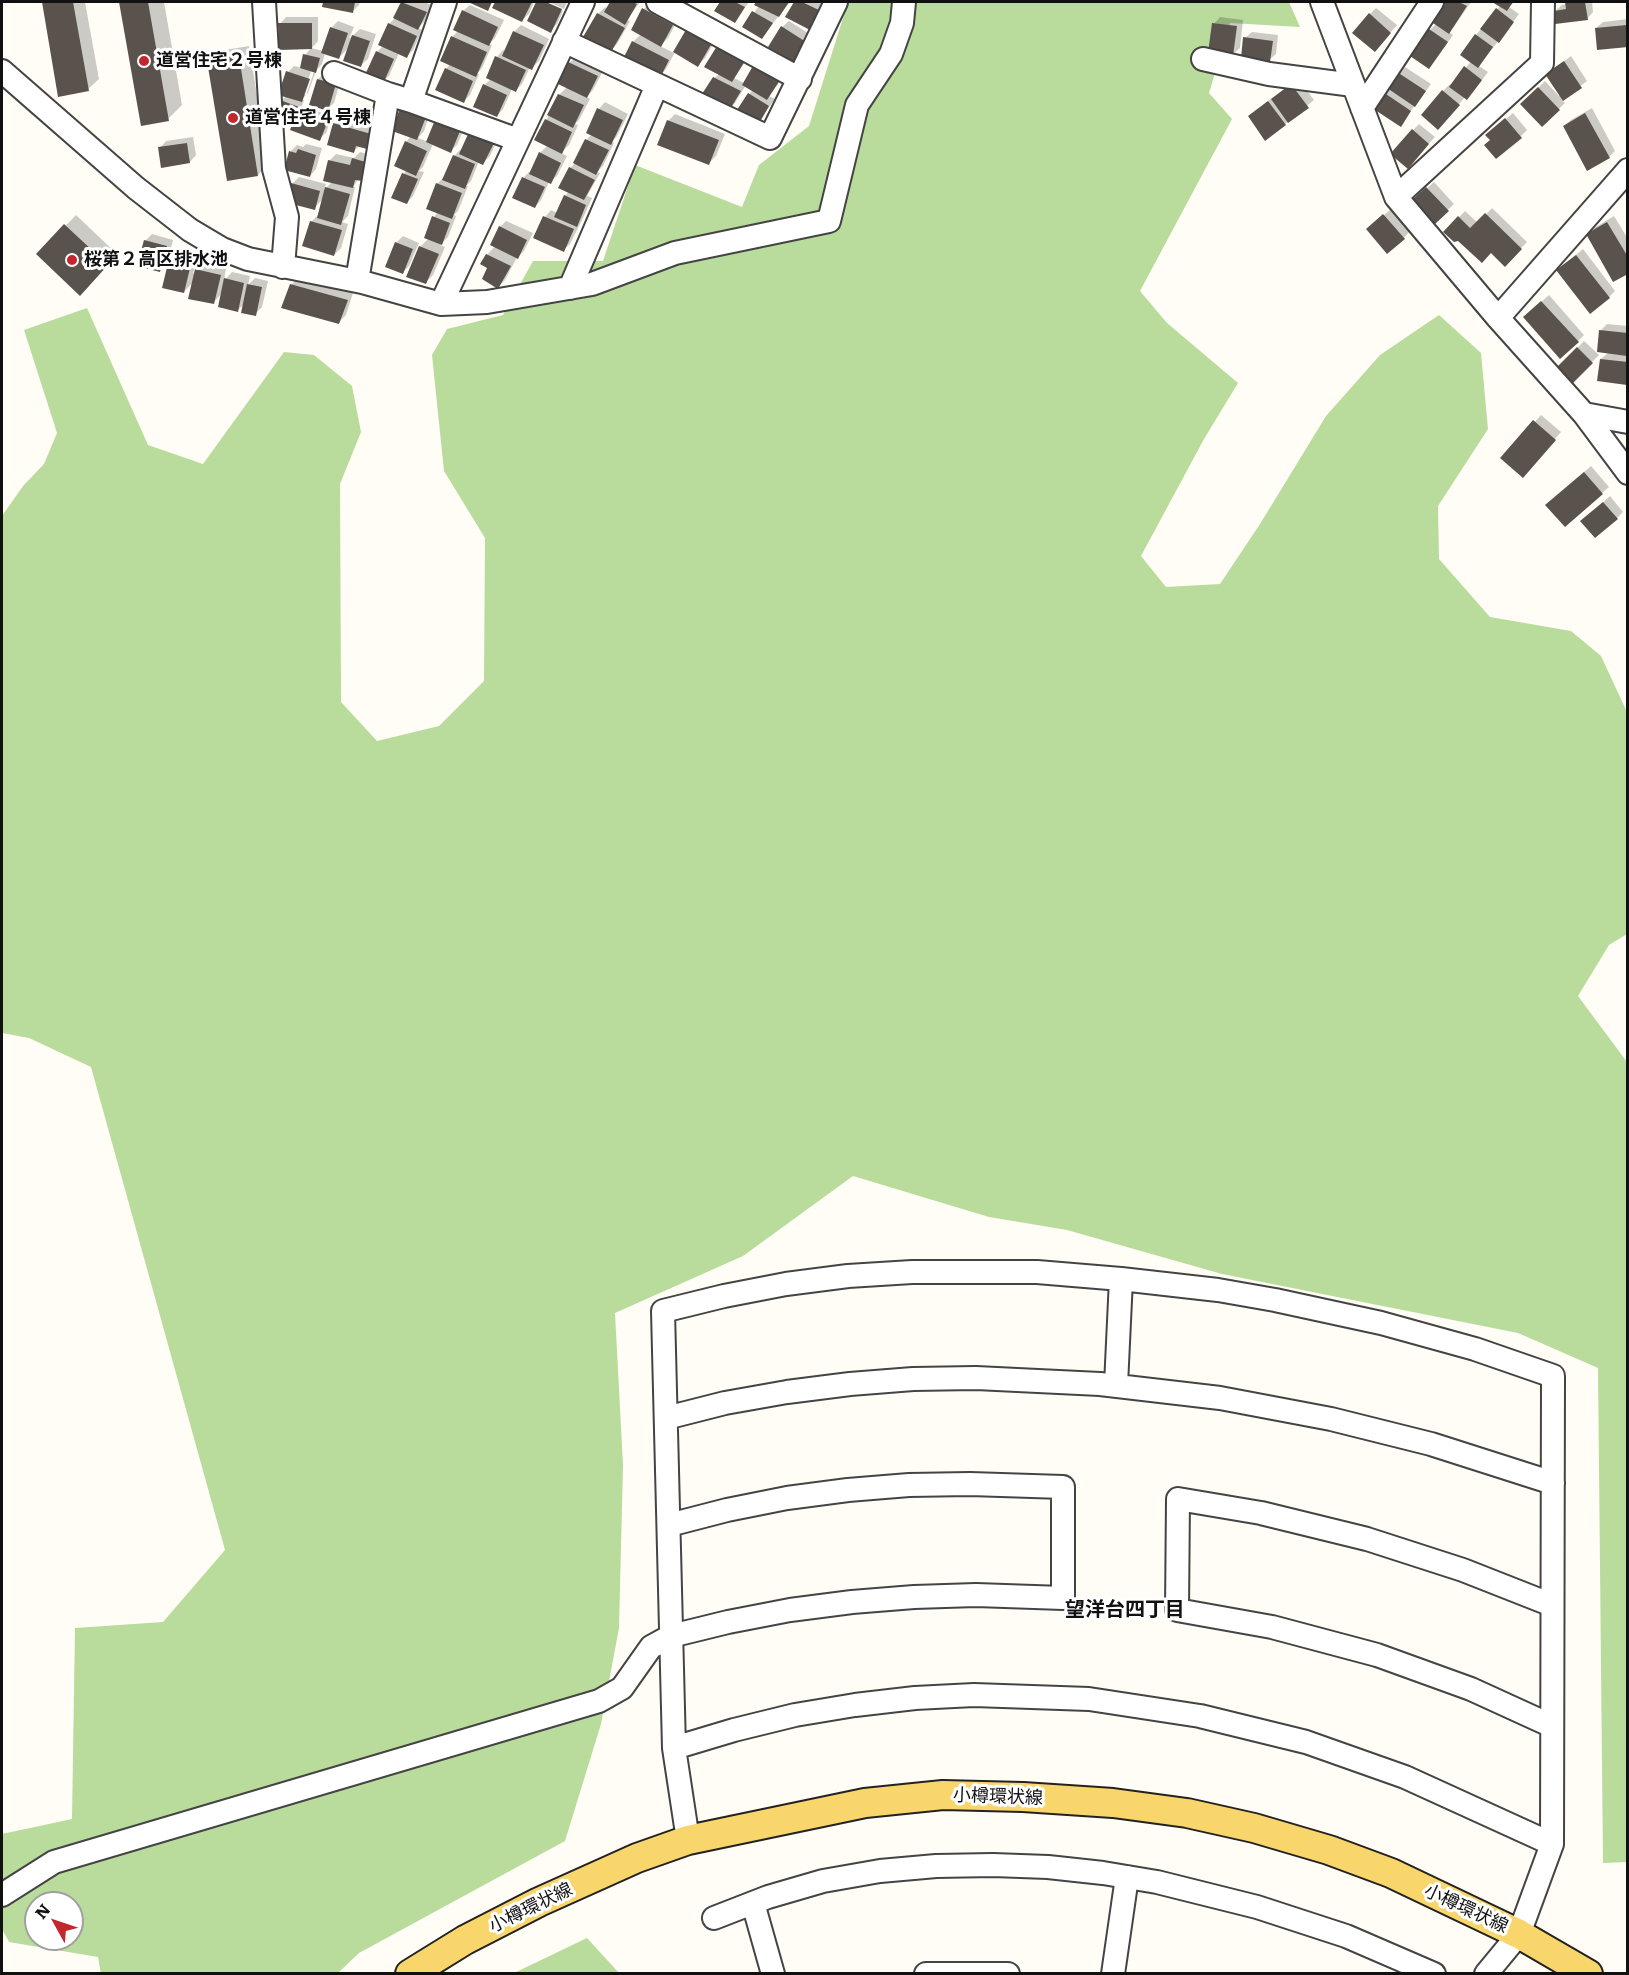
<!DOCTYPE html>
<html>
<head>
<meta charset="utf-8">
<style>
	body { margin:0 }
	#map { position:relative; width:1629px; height:1975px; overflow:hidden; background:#fffdf5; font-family:Literata,serif }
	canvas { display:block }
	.frame { position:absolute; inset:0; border:3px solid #111; pointer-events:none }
	.north { position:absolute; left:24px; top:1891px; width:60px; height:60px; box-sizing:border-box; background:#fff; border:2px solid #a0a0a0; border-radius:50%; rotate:310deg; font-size:16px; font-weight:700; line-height:24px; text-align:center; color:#111 }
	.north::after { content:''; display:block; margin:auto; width:21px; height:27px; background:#c4262e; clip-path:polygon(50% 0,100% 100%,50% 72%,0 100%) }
</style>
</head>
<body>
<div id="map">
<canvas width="1629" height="1975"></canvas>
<div class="frame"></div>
<div class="north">N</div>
</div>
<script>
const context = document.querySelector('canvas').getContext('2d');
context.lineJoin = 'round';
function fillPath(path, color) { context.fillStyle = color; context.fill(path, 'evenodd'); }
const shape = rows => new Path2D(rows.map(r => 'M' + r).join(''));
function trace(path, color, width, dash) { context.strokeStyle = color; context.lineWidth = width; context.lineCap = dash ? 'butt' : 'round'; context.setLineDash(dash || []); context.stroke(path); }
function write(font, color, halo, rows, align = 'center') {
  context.font = font + ' Literata,"Noto Sans JP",serif'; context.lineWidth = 6; context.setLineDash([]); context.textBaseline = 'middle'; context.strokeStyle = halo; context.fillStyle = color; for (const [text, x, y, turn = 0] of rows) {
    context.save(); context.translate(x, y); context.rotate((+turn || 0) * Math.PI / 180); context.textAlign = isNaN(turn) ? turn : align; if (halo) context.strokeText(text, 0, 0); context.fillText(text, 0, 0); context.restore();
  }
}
fillPath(shape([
	[848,2,1289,2,1300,27,1230,23,1209,93,1232,119,1140,291,1167,323,1238,383,1204,439,1141,556,1166,587,1220,584,1260,524,1326,416,1380,355,1439,315,1481,353,1488,429,1438,506,1439,559,1490,617,1571,631,1601,656,1627,712,1627,934,1609,945,1578,996,1627,1062,1627,1862,1603,1863,1598,1368,1518,1333,1222,1274,1067,1230,989,1217,853,1176,743,1256,615,1313,623,1465,619,1628,601,1724,565,1841,359,1953,338,1973,101,1974,98,1957,9,1942,2,1929,2,1834,72,1819,75,1628,163,1622,225,1550,91,1067,29,1038,2,1033,2,516,23,486,44,464,57,433,24,330,87,308,148,445,203,464,284,352,314,355,352,386,361,432,340,484,341,702,377,741,439,726,484,681,485,538,444,471,432,355,447,329,503,315,533,261,603,261,635,165,742,207,759,165,809,126],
	[36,1903,72,1903,72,1939,36,1939],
	[587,1938,619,1973,514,1973]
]), '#b9dc9c');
fillPath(shape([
	[43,2,85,2,99,79,88,89,60,95],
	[120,2,164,2,182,105,168,119,142,124],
	[324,2,360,2,359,5,352,12,324,6],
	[403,2,424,2,432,5,424,22,418,28,422,30,413,50,406,57,399,53,389,76,382,82,377,52,383,46,389,24,394,19],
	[497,2,534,2,529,14,522,20,494,7],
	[538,2,542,2,563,11,557,24,550,31,529,21],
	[549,2,567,2,564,9],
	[612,2,640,2,627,20,630,21,617,44,611,50,598,14,605,7,607,9],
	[722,2,749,2,735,22,717,11],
	[758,2,790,2,762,37,744,26,759,6,756,4],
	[796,2,822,2,827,4,816,22,787,16],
	[1444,2,1471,2,1455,25,1449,32,1453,35,1429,68,1430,30,1436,24,1432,21],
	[1495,2,1514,2,1509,7,1519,14,1479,66,1488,72,1473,92,1467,98,1465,97,1445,121,1423,115,1443,91,1450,84,1452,86,1471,61,1476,35,1501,5],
	[1566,2,1592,2,1593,12,1587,19,1555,11,1562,5,1566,4],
	[650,3,679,18,668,38,660,46,674,53,688,29,718,36,705,58,698,65,675,52,666,69,660,76,633,42,641,34,644,9],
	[470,5,504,20,495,38,489,44,492,45,482,68,477,74,479,74,470,95,463,102,446,69,450,64,452,37,458,31,463,11],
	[1376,8,1397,25,1381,43,1370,14],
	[286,17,318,17,318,41,312,48,280,24],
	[1220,17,1243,20,1240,48,1233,54,1214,24],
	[1628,19,1628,46,1596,28,1603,22],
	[338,21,354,27,349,39,360,29,376,34,368,59,361,65,349,47,339,58,325,53,322,64,316,71,308,93,302,99,304,100,302,106,332,116,326,133,319,139,281,101,286,96,288,72,294,66,302,68,305,55,311,48,323,51,331,28],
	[311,71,314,72,306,95,303,95],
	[789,21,811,35,800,55,793,61,782,27],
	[521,25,549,39,539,61,532,68,530,67,522,84,515,91,512,89,503,109,497,116,484,85,491,79,488,77,497,57,503,50,506,51,514,32],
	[1252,32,1278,35,1276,54,1269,60,1245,38],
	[249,46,268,164,258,175,209,61,219,51],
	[750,54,734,78,744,83,786,73,769,96,775,99,756,125,749,94,753,90,746,85,735,103,729,109,714,78],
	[1571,56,1587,81,1562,100,1565,103,1542,125,1522,104,1545,81,1559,96,1560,95,1547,74],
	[576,57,604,69,593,90,586,97,590,99,579,120,575,124,578,125,569,145,561,153,567,156,557,176,549,182,541,200,535,207,514,198,523,178,530,171,531,172,540,153,548,145,536,140,559,95,567,87,569,63],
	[1405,67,1431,84,1400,125,1374,108],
	[325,73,341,78,334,103,327,109,318,79],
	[1298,79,1314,100,1285,124,1256,110],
	[605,102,628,114,617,136,612,142,614,143,603,166,597,172,600,173,587,196,592,198,583,218,570,244,563,250,545,217,551,210,557,213,565,196,569,191,570,168,575,163,587,139,592,134,599,109],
	[1592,108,1615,151,1609,157,1564,126,1571,120],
	[431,110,424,131,418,138,428,142,466,124,457,145,450,151,433,144,423,167,419,171,424,172,413,196,407,203,403,174,407,170,406,142],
	[1513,113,1527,130,1521,136,1491,140,1494,129],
	[675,114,725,134,716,156,709,163,668,121],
	[341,117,377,127,373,140,366,147,360,145,354,151,335,124],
	[1419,124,1435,137,1414,160,1413,130],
	[499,136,490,156,483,163,479,161,471,181,466,186,468,186,458,211,454,215,456,216,448,237,440,245,445,247,433,275,426,282,420,247,429,238,434,217,438,212,437,184,444,177,454,156,461,149],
	[193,137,196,155,190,162,160,148,166,141],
	[306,144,322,148,316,169,310,176,285,169,291,151,297,145,303,147],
	[360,152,374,156,353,187,355,187,348,216,342,222,348,224,341,248,334,255,311,222,318,215,323,199,314,208,296,195,290,193,293,183,299,177,326,184,324,190,332,182,329,161,336,154,354,158],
	[1434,182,1454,204,1435,222,1414,200],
	[1492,208,1527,242,1505,265,1491,251,1445,232,1465,211,1478,223],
	[1391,209,1410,231,1404,238,1375,223],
	[76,215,117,254,80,293,38,254],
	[1614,216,1628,239,1628,273,1588,235,1594,228],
	[506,221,533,233,524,251,516,259,505,280,498,287,489,268,487,255,495,246,500,227],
	[152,234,173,240,167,264,160,270,145,241],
	[403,236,419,243,409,266,402,273,396,243],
	[1583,249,1615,291,1609,297,1558,270],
	[177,253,197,258,193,274,203,263,226,268,224,281,232,272,250,276,248,285,255,278,268,281,262,307,255,314,245,303,238,310,222,293,214,302,194,281,184,292,171,260],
	[298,278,353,293,346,315,339,322,291,285],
	[1549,295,1584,335,1578,341,1531,311],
	[1607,324,1628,326,1627,383,1601,359,1609,352,1601,330],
	[1584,341,1599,355,1572,382,1558,368],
	[1541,415,1561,432,1529,469,1502,458],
	[1591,466,1609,487,1602,493,1554,498],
	[1610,496,1623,512,1617,518,1589,515]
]), '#0003');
fillPath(shape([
	[42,2,73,2,89,91,58,97],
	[119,2,148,2,169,121,141,126],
	[323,2,355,2,353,13,322,7],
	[401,2,427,12,418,30,393,18],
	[468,2,492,2,488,11],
	[495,2,532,2,522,22,492,8],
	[536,2,546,2,562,9,551,33,527,21],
	[610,2,633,2,637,4,625,25,604,12],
	[720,2,735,2,745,7,735,23,714,11],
	[756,2,789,2,779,17,754,5],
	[794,2,802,2,821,11,810,30,785,17],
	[1443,2,1459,2,1467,6,1449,34,1430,21],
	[1492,2,1513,2,1507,11],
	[1565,2,1585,2,1588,20,1555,24,1554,11,1566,9],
	[642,8,673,25,661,47,631,30],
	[1496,8,1514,22,1499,43,1480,29],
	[462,10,498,27,489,46,453,30],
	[752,11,773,23,762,39,742,27],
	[597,13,625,28,611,52,583,37],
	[1369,13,1391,33,1375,52,1352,33],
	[278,23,312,23,312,49,279,50],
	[388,23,417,36,407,58,378,45],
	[1212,23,1237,26,1233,56,1208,53],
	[1627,25,1628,47,1597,50,1595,28],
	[781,26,806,42,793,63,768,47],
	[330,27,348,33,339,59,321,53],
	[687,28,712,43,698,67,673,52],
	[1429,29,1448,42,1429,69,1410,56],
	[513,31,544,45,532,70,502,56],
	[1475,34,1493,47,1478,68,1460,55],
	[352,35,370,41,361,67,343,61],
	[451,36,487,52,476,77,440,61],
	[1243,37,1273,41,1270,62,1241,58],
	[632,41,669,60,660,78,623,59],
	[717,46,745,61,732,82,704,67],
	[376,51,394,59,383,84,364,77],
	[303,54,320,58,316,73,300,68],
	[239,56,258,176,227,181,207,61],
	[495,56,526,70,516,92,486,78],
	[1564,61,1582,88,1563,101,1545,74],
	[568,62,598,76,587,98,558,84],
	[754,64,780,80,767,100,742,85],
	[1464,66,1482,80,1467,100,1449,87],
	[445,68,473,81,464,103,435,90],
	[286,71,310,79,302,102,278,95],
	[1397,72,1426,91,1415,107,1387,88],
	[713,77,741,91,729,111,700,97],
	[317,79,336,84,328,111,309,105],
	[483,84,507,95,497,117,473,107],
	[1291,84,1309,108,1288,123,1271,99],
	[1538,87,1560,110,1542,127,1520,104],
	[1442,90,1460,105,1438,130,1421,115],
	[1383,92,1411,111,1401,127,1372,108],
	[748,93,769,106,757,127,735,113],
	[558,94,584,105,573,128,547,115],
	[280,100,299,107,297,112,327,123,320,141,290,130,294,119,275,112],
	[1268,101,1286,125,1265,141,1248,116],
	[400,108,426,117,417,140,392,131],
	[597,108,623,120,611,145,586,133],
	[1585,113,1610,158,1587,171,1563,126],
	[1505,118,1522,138,1496,159,1484,145,1490,140,1485,135],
	[545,119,572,132,562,154,534,140],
	[435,120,460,131,451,153,426,142],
	[667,120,719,140,709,165,657,145],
	[333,123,371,134,367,149,356,146,354,153,327,145],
	[1412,129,1429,144,1408,169,1390,154],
	[469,132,494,143,483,165,459,154],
	[585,139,609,150,596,175,573,163],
	[405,141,427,151,416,176,394,166],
	[187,143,190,163,161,168,158,147],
	[298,149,316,155,310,177,284,170,289,151,296,153],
	[539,152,561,163,551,184,529,174],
	[453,155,475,164,465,189,442,180],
	[352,158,369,163,363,181,355,180,353,188,323,181,328,160,350,165],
	[569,167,595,180,584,200,558,188],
	[402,173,418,179,407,204,391,198],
	[522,177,545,187,535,208,512,198],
	[291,183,320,191,315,210,292,204,294,196,288,194],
	[436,183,462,193,452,219,426,209],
	[325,187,350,194,341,225,317,218],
	[1426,187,1449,211,1435,224,1412,200],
	[564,195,586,205,577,227,554,217],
	[1485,213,1522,249,1505,267,1491,253,1482,263,1458,241,1454,242,1443,232,1458,216,1470,228],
	[1383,214,1405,239,1387,254,1366,229],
	[432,216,450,223,442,245,424,238],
	[543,216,574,229,564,252,533,238],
	[310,221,342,230,334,256,302,246],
	[1607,222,1628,257,1628,274,1613,282,1586,234],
	[64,224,108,265,80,296,36,254],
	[499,226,527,240,518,259,490,245],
	[144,240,167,246,160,272,137,266],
	[395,242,413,249,403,274,385,267],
	[419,246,439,254,426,284,406,277],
	[486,254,511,266,498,289,482,279,487,268,480,264],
	[1576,255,1610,298,1590,314,1556,270],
	[169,259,191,264,184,293,162,288],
	[195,269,221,275,214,304,188,299],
	[224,278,244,283,238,312,218,307],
	[247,284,262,287,256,316,241,313],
	[290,284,348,300,339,324,281,308],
	[1541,301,1579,342,1560,359,1523,317],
	[1599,330,1628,333,1627,356,1597,352],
	[1577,347,1593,363,1572,384,1556,368],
	[1600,359,1628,362,1627,385,1597,381],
	[1533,420,1556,440,1523,478,1500,458],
	[1584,472,1603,494,1565,527,1545,505],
	[1603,502,1618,519,1595,538,1580,521]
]), '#5a524d');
const minor = shape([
	[264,2,274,169,287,217,283,267],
	[658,2,800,79],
	[1322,2,1396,197,1498,318,1584,414,1628,473],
	[564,41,770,138,836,2],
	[1203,59,1269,74,1353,85],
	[2,71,136,188,190,230,222,249,248,259,362,282,441,304,487,302,592,284,675,253,829,221,857,105,891,54,902,23,904,2],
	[334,73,388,94],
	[411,101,518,140],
	[1362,108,1432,2],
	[1396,197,1542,63,1543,2],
	[357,281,388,94,411,101,445,2],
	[570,288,657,85],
	[441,304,583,2],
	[1498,318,1628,170],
	[1584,414,1628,422],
	[1116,1385,1121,1279],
	[666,1418,725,1403,787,1392,850,1384,913,1379,976,1378,1100,1384,1220,1398,1331,1419,1431,1444,1553,1483],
	[1552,1726,1471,1689,1377,1655,1272,1627,1177,1610,1178,1499,1261,1513,1367,1539,1463,1570,1552,1605],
	[674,1748,734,1730,795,1715,855,1705,915,1698,974,1695,1089,1699,1200,1716,1306,1742,1405,1777,1552,1844],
	[688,1840,674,1748,663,1311,724,1296,786,1284,848,1276,912,1272,1037,1272,1121,1279,1218,1290,1275,1300,1381,1323,1475,1349,1553,1376,1552,1844,1519,1934,1486,1974],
	[2,1895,54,1862,599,1701,622,1688,651,1647,671,1636,728,1622,790,1610,852,1602,914,1597,976,1595,1063,1598,1063,1487,970,1484,909,1485,848,1490,787,1498,727,1510,669,1525],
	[753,1903,773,1974],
	[714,1918,768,1897,823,1881,880,1871,936,1866,993,1865,1048,1867,1103,1873,1157,1882,1257,1907,1346,1936,1434,1974],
	[926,1974,1008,1974],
	[1113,1974,1127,1877]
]);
const major = shape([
	[410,1974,465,1940,539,1902,637,1858,688,1840,865,1803,943,1795,1023,1797,1113,1803,1187,1813,1254,1828,1329,1850,1391,1873,1519,1934,1588,1974]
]);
trace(minor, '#444', 26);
trace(major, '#222', 32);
trace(minor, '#fff', 22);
trace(major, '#f9d66b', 28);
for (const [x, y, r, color] of [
	[144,61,6,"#c4262e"],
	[233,118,6,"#c4262e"],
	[72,260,6,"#c4262e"]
]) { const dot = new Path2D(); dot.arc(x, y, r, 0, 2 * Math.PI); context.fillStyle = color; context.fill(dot); trace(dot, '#fff', 2); }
write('bold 18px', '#111', '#fff', [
	["道営住宅２号棟",156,61],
	["道営住宅４号棟",245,118],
	["桜第２高区排水池",84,260]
], 'left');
write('18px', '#111', '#fff', [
	["小樽環状線",998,1797,2],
	["小樽環状線",531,1908,-26],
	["小樽環状線",1466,1909,25]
]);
write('bold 20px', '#111', '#fff', [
	["望洋台四丁目",1125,1610]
]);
</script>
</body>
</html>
